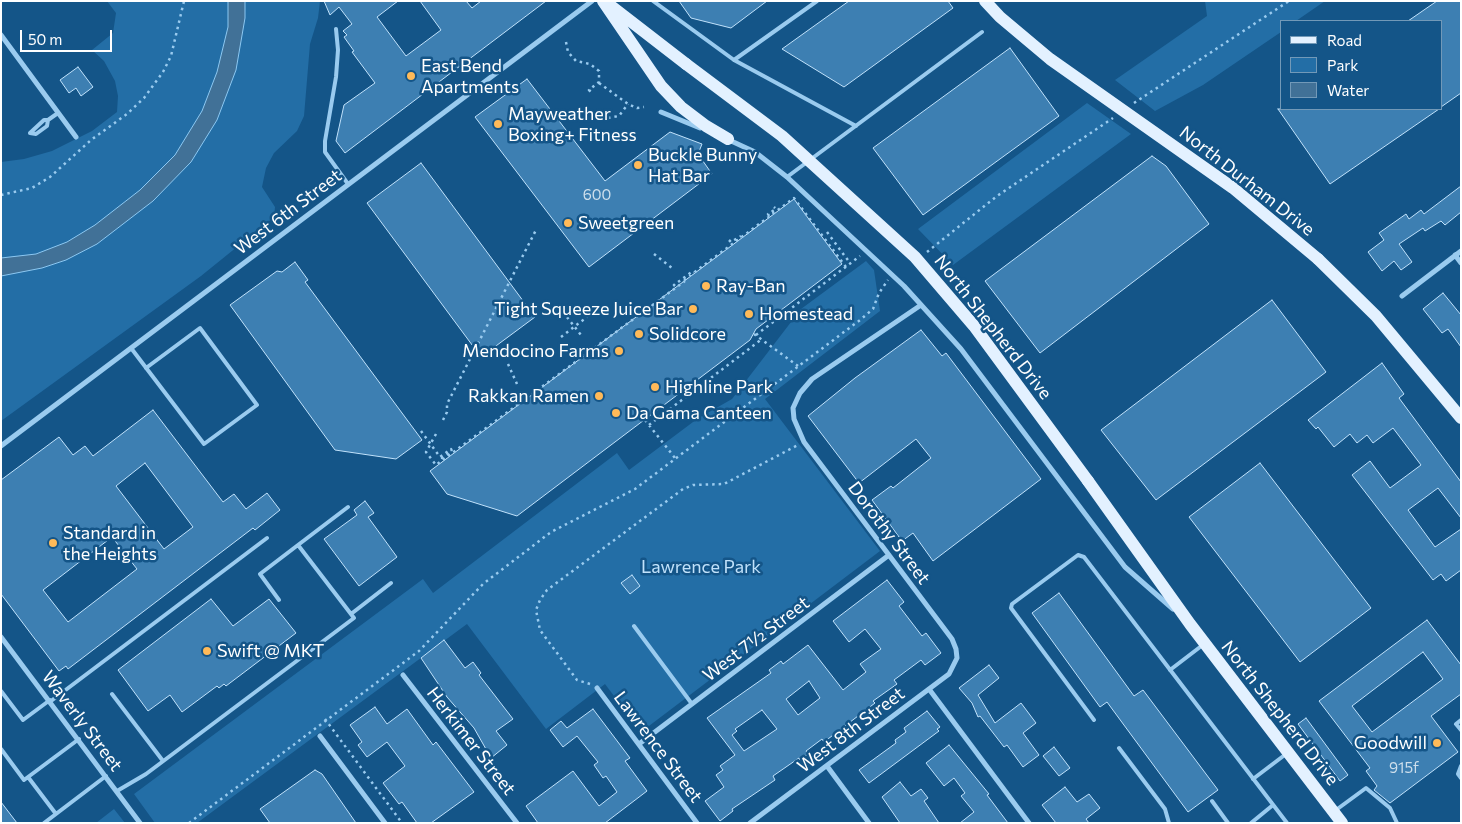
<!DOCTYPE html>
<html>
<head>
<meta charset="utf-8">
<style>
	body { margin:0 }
	#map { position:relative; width:1462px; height:824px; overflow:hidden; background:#145588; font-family:Commissioner,sans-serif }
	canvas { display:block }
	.frame { position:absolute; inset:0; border:2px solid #fff; pointer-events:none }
	.legend { position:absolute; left:1280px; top:20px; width:162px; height:90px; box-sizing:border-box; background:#145588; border:1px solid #7299b8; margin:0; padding:6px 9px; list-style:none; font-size:15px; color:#fff }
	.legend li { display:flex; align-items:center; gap:10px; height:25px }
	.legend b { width:25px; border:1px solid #7299b8 }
	.scale { position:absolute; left:20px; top:30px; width:92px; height:22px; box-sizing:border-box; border:2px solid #fff; border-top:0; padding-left:6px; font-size:15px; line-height:18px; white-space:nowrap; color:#fff; -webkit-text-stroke:4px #145588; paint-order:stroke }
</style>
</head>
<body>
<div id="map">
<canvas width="1462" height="824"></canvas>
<div class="frame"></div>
<ul class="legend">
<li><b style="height:6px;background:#e3f1ff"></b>Road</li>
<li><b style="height:14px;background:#236ea6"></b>Park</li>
<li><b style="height:14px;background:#417197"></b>Water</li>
</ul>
<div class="scale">50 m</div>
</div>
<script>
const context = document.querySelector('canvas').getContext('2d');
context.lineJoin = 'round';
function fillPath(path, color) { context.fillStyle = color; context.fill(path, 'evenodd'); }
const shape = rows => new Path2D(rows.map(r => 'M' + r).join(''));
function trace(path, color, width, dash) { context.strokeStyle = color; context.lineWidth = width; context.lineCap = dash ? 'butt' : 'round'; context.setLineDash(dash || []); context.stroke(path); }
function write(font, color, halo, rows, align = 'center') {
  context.font = font + ' Commissioner,sans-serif'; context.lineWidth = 5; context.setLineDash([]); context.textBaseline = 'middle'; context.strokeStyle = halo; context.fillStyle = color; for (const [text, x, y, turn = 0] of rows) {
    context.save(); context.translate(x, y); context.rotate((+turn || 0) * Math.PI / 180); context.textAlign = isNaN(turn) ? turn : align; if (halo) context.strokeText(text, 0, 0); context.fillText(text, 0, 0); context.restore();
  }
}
fillPath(shape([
	[107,1,320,1,318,18,310,44,304,116,297,131,274,153,266,168,262,187,275,207,274,217,201,276,1,421,1,162,24,159,52,151,92,131,117,112,118,96,115,81,104,61,92,50,113,33,116,13],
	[1205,1,1325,1,1296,21,1281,21,1281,32,1203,85,1155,111,1115,80,1207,16],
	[1087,103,1131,134,953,265,918,229],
	[866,261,874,270,880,311,765,399,880,551,641,732,605,684,546,729,467,624,197,823,155,823,134,794,423,579,433,593,617,453,629,470,697,419,732,399,801,309],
	[114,809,125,823,96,823]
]), '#236ea6');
const water = shape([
	[228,1,245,1,245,18,236,70,217,120,191,162,153,201,97,244,66,260,42,268,1,276,1,258,36,254,67,242,95,225,140,190,175,155,202,111,217,72,228,27,228,1]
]);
fillPath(water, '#417197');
trace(water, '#8cc8f2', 1);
const building = shape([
	[324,1,398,1,377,17,406,56,441,30,420,1,466,1,472,8,481,1,546,1,345,153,336,141,344,105,375,83,352,52,354,51,344,37,347,35,343,31,352,24,339,7,330,15,324,1],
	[679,1,767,1,731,28,691,18,679,1],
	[849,1,948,1,953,8,844,87,782,49,849,1],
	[1437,1,1461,1,1461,93,1441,107,1441,21,1408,21,1437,1],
	[1010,48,1059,116,923,215,873,148,1010,48],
	[78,67,93,87,81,96,76,88,69,93,60,80,78,67],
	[527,79,605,181,670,132,702,144,698,154,712,174,589,267,475,117,527,79],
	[1278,109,1439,109,1330,184,1278,109],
	[1152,156,1166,166,1209,224,1040,353,985,281,1152,156],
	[421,163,535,317,481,357,367,203,421,163],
	[1461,186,1461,212,1445,225,1441,221,1425,231,1423,228,1399,244,1412,262,1401,270,1394,261,1382,271,1368,252,1384,240,1379,233,1406,214,1409,219,1421,210,1424,214,1461,186],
	[794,199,842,264,756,329,750,340,517,516,447,494,430,471,794,199],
	[295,262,308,280,305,282,422,440,396,459,335,450,230,305,277,271,282,272,295,262],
	[1443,293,1461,315,1461,347,1448,329,1442,333,1423,309,1443,293],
	[1272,300,1326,372,1156,500,1101,430,1272,300],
	[921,330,942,356,946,353,1041,479,933,561,913,533,902,541,872,500,891,486,893,488,931,458,916,439,859,483,808,416,855,378,921,330],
	[1382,363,1404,394,1399,398,1461,482,1461,518,1438,488,1408,510,1435,547,1461,529,1461,570,1446,581,1441,574,1433,580,1352,475,1370,461,1390,488,1421,465,1393,428,1373,443,1367,435,1357,443,1350,434,1334,447,1318,427,1316,429,1308,420,1382,363],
	[153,410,223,502,234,494,246,509,267,493,280,510,255,530,253,528,68,669,66,666,59,671,1,594,1,480,59,437,73,455,85,446,93,456,153,410],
	[145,463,193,527,164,549,116,486,145,463],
	[112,537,137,569,68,622,43,590,112,537],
	[1260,463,1371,608,1300,662,1189,517,1260,463],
	[365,501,374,513,368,517,397,557,359,586,324,539,357,515,354,510,365,501],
	[632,575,640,586,630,594,621,583,632,575],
	[887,580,904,602,899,606,922,636,926,633,941,653,925,665,921,660,894,680,897,684,873,701,875,703,824,742,822,739,806,751,808,754,800,760,799,758,773,776,775,780,732,809,733,811,720,821,705,801,724,787,716,775,723,770,720,766,735,755,707,718,771,673,769,670,781,661,783,664,808,645,843,690,866,672,860,664,881,649,865,629,849,642,833,621,887,580],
	[809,681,820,698,798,715,786,699,809,681],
	[762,710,777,729,744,751,732,735,737,731,735,729,762,710],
	[1059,593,1134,696,1143,690,1218,790,1188,812,1107,702,1100,707,1032,613,1059,593],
	[211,599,233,626,269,599,296,633,226,686,224,684,219,688,217,686,182,712,170,695,148,711,118,670,211,599],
	[1427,620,1461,665,1461,694,1431,716,1458,752,1390,803,1374,790,1377,786,1366,771,1370,768,1319,701,1427,620],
	[1423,652,1443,679,1372,732,1352,706,1423,652],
	[444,640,465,668,473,662,481,673,479,675,513,719,496,731,507,745,491,758,474,728,447,697,421,658,444,640],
	[989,665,999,678,978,695,995,723,1021,703,1036,723,1023,733,1039,755,1023,767,1007,745,1004,747,980,716,978,717,972,703,959,688,989,665],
	[375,707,387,724,407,709,433,745,436,742,474,792,431,823,417,823,402,802,399,804,383,783,405,766,387,742,367,757,358,745,362,742,350,725,375,707],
	[593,709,630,758,625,761,647,791,605,823,538,823,526,806,573,771,599,806,617,792,606,776,603,778,594,765,598,762,577,736,563,747,550,730,561,721,567,728,593,709],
	[927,711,940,727,937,729,939,731,869,783,859,770,896,743,895,740,906,732,904,728,927,711],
	[1306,718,1348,775,1340,781,1298,724,1306,718],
	[949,745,989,794,987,795,1008,823,960,823,974,812,961,796,965,793,954,778,944,786,926,763,949,745],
	[1054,747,1070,768,1059,776,1043,756,1054,747],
	[315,770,322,774,356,823,270,823,260,809,315,770],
	[900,782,911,796,921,789,928,798,924,801,939,823,900,823,882,797,900,782],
	[1065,787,1077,802,1089,794,1100,808,1086,819,1089,823,1056,823,1042,805,1065,787],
	[1,802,17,823,1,823,1,802]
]);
fillPath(building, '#3d7fb2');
trace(building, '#c1e2fb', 1);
trace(shape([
	[566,42,568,52,576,61,590,64,599,71,599,82,589,90,592,93],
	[599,83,628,104,637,108,644,107],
	[1134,103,1289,1],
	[608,118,619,116,628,104],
	[1,195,32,188,50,177,91,140,127,114,144,98,163,72,171,56,184,1],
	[769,216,768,214,776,209,774,207],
	[827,232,850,263],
	[729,240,731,242,741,236],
	[927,252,997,196,1113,118],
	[654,254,672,268],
	[684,280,794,198,846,267],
	[675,286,674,285,693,271,694,272],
	[563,312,581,335],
	[754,334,798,366],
	[756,335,860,256],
	[561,337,587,317],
	[508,364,517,384],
	[443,420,447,412,447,404,536,230],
	[645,420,675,458],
	[649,425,762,339],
	[421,431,440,457,451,449,452,451,442,458,443,460],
	[436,434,426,452,436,465,685,281],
	[590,684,577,680,540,630,536,610,540,600,547,590,683,489,693,485,724,484,798,445],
	[325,719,402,823],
	[189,823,419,651,483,584,551,532,635,489,860,320,873,309,879,293,888,280]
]), '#9acbef', 2.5, [2.5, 4]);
trace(shape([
	[653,1,734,60,856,126],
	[336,29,338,50,336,77,325,141,325,152,348,184],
	[734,60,817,1],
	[48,120,47,126,36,134,30,133,44,120,48,120,58,113],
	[787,177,982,32],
	[131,348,204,444,257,405,200,328,146,368],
	[279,600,260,574,298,545],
	[351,614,391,583],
	[634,626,692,704],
	[1170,670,1204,644],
	[1,691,23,720,50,700],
	[112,694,163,761],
	[51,701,267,538],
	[1094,720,1011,608,1012,604,1078,555,1084,557,1287,823],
	[1461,720,1456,724,1461,730],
	[1119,748,1165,809,1169,823],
	[1,749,24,780,79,739],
	[1461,766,1458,774,1461,778],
	[28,777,56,814],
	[1253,779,1286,754],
	[117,791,146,774,354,618,298,545,348,507],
	[1212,801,1228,823],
	[1336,810,1366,788,1390,808,1397,823],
	[44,823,106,776],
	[1251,823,1273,805]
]), '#9acbef', 4);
trace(shape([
	[1,35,76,137],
	[661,112,700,128],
	[729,140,755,152,787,177,904,286,961,349,1125,567,1173,609],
	[1455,255,1461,263],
	[1402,296,1461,251],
	[1,446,592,1],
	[1,637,140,823],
	[403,675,517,823],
	[597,688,697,823],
	[929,689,1029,823],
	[320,736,385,823],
	[639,744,889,555],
	[827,766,869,823],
	[750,823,949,674,957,658,956,649,952,639,804,442,794,419,793,408,800,393,812,379,921,305]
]), '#9acbef', 5);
trace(shape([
	[603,1,661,86,681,107,706,126,728,139],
	[611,6,686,64],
	[1318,259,1376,316,1461,418],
	[1088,481,1190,624,1342,823]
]), '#e3f1ff', 12);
trace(shape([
	[985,1,1000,17,1050,59,1233,188,1318,259],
	[686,64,782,136,915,257,974,326,1088,481]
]), '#e3f1ff', 12);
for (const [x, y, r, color] of [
	[411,76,5,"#ffba59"],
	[498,124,5,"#ffba59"],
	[638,165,5,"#ffba59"],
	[568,223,5,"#ffba59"],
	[706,286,5,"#ffba59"],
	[693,309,5,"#ffba59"],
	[749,314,5,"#ffba59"],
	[639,334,5,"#ffba59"],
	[619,351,5,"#ffba59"],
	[655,387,5,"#ffba59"],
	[599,396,5,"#ffba59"],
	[616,413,5,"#ffba59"],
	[53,543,5,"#ffba59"],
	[207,651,5,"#ffba59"],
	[1437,743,5,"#ffba59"]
]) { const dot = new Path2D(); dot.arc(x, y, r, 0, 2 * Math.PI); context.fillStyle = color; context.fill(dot); trace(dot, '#145588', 2); }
write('15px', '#cedfec', null, [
	["600",597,195],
	["915f",1404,768]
]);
write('18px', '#fff', '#145588', [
	["East Bend",421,66],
	["Apartments",421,87],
	["Mayweather",508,114],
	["Boxing+ Fitness",508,135],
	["Buckle Bunny",648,155],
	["Hat Bar",648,176],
	["Sweetgreen",578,223],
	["Ray-Ban",716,286],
	["Tight Squeeze Juice Bar",683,309,"right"],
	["Homestead",759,314],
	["Solidcore",649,334],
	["Mendocino Farms",609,351,"right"],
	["Highline Park",665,387],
	["Rakkan Ramen",589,396,"right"],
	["Da Gama Canteen",626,413],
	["Standard in",63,533],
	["the Heights",63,554],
	["Swift @ MKT",217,651],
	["Goodwill",1427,743,"right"]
], 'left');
write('18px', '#fff', '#145588', [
	["North Durham Drive",1247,181,38],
	["West 6th Street",288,212,-37],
	["North Shepherd Drive",993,327,52],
	["Dorothy Street",889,533,53],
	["West 7½ Street",756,639,-37],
	["North Shepherd Drive",1280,713,52],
	["Waverly Street",82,721,53],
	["West 8th Street",851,730,-37],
	["Herkimer Street",471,741,52],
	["Lawrence Street",658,747,53]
]);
write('18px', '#c1e2fb', '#145588', [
	["Lawrence Park",701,567]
]);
</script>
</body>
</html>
